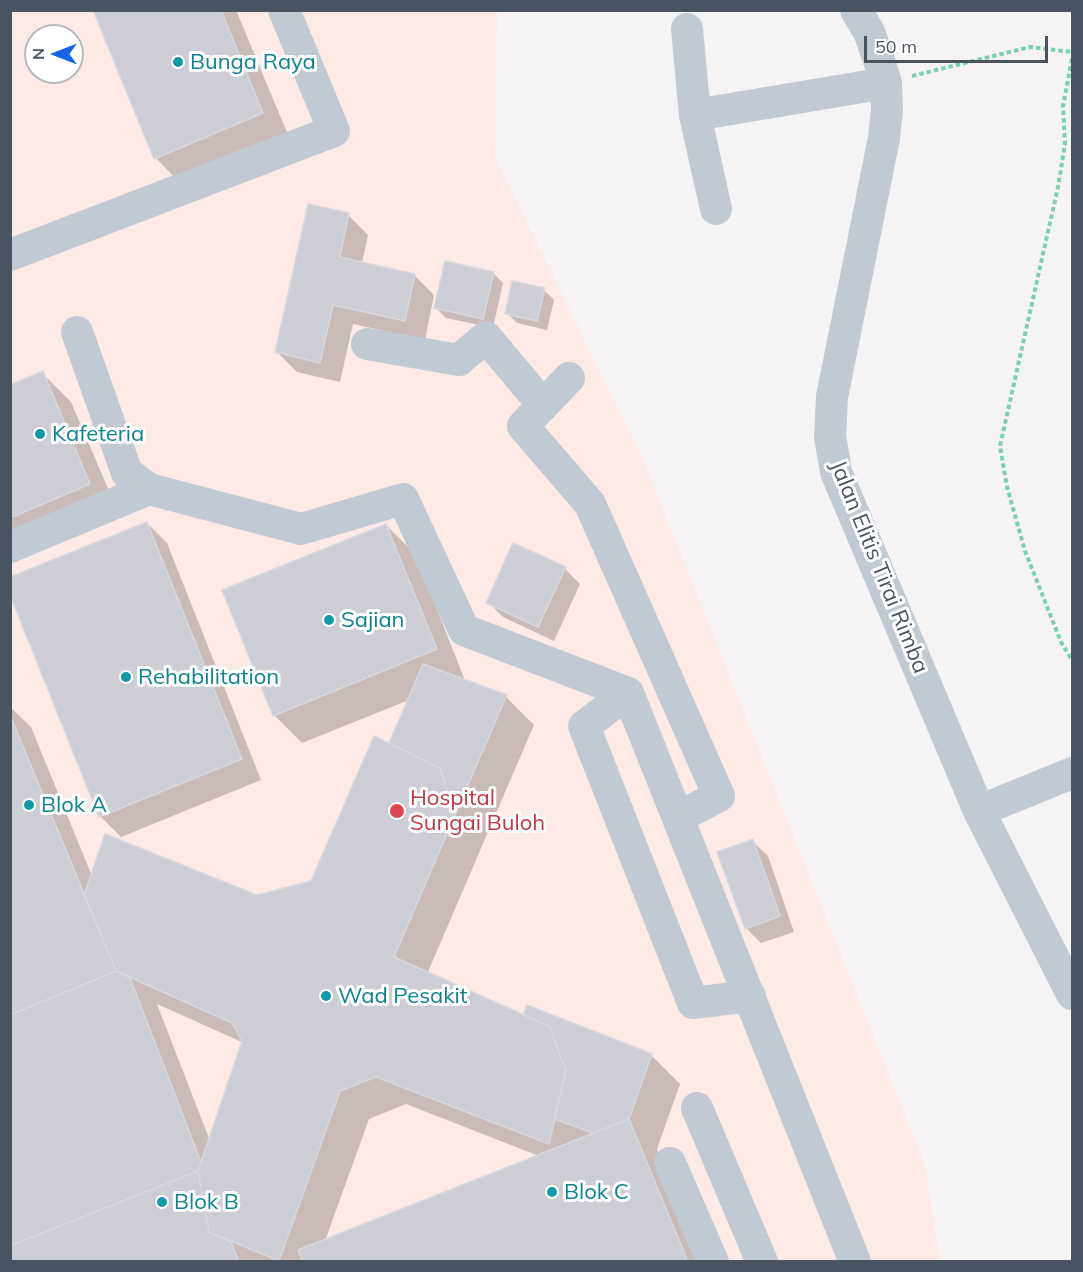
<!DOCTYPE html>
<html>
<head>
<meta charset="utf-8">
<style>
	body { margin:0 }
	#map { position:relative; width:1083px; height:1272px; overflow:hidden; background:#f5f3f3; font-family:Mulish,sans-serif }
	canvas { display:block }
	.frame { position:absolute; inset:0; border:12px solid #4a5461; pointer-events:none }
	.north { position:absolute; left:24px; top:24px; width:60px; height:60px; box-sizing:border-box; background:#fff; border:2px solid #b7bbc0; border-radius:50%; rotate:270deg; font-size:16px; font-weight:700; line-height:24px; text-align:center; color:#4a5461 }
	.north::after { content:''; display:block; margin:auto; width:21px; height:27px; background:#1861ea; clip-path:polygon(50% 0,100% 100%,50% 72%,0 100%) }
	.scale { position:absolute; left:864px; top:36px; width:184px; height:27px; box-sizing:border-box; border:3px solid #4a5461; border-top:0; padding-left:8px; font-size:18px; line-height:21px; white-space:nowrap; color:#4a5461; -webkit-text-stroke:4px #fff; paint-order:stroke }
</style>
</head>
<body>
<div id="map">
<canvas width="1083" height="1272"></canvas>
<div class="frame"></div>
<div class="north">N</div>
<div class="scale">50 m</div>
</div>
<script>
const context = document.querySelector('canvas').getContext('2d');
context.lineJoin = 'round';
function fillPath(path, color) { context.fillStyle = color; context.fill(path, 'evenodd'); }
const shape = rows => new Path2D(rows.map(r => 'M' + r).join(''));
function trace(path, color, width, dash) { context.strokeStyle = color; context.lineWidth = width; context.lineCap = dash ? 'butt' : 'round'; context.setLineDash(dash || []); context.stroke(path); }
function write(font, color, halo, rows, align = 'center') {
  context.font = font + ' Mulish,sans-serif'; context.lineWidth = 6; context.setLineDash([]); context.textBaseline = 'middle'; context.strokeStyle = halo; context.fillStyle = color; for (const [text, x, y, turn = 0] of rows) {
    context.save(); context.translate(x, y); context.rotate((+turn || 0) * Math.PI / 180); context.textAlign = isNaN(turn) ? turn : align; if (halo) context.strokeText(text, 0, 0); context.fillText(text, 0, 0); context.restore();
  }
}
fillPath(shape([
	[10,11,497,11,495,158,642,457,925,1165,940,1261,11,1261],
	[36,36,72,36,72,72,36,72]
]), '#fceae6');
fillPath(shape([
	[94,10,236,10,291,142,184,187,156,158],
	[348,215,368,235,362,263,414,275,434,295,425,340,353,324,340,382,297,372,277,352],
	[493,273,503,283,493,328,446,318,436,308],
	[544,290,554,300,547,330,517,323,507,313],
	[42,373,71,402,118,512,10,558,10,387],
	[147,523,167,543,261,780,121,837,101,817,10,591],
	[386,525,415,554,464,678,460,679,506,697,534,725,427,974,523,1017,651,1055,680,1084,657,1149,704,1262,10,1262,10,707,31,727,92,876,257,897,312,882,390,745,409,700,302,743,274,715],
	[157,1004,244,1043,210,1141],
	[406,1104,539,1156,325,1241,369,1119],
	[565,569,580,584,554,641,503,617,488,602],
	[752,841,768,856,794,932,761,943,746,928]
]), '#0003');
const building = shape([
	[93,10,221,10,263,113,154,159,93,10],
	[308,204,349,213,340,257,415,274,405,321,333,305,320,363,275,352,308,204],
	[445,261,494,272,483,319,434,308,445,261],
	[512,281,545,288,537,321,505,314,512,281],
	[43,371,90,484,10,518,10,385,43,371],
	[147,522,242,759,99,817,10,595,10,577,147,522],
	[386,524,437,649,273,716,222,590,386,524],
	[513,543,566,567,538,627,486,603,513,543],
	[423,664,507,695,455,815,440,768,389,743,423,664],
	[10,715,116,971,10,1015,10,715],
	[374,736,440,768,455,815,394,957,549,1026,566,1071,549,1144,376,1077,340,1091,279,1261,209,1232,198,1171,242,1041,232,1023,116,971,84,895,105,834,257,895,311,881,374,736],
	[753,839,780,916,745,929,717,852,753,839],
	[116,971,130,978,201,1162,198,1171,10,1246,10,1015,116,971],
	[527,1005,652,1054,629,1119,593,1133,554,1119,566,1071,549,1026,523,1015,527,1005],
	[629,1119,688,1262,303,1262,298,1250,629,1119],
	[198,1171,209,1232,231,1242,239,1262,10,1262,10,1246,198,1171]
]);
fillPath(building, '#cdced5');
trace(building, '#d7d8de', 1.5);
trace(shape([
	[1072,59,1063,106,1065,144,1058,187,1000,446,1007,487,1025,551,1061,642,1072,660],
	[912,76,1030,47,1072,52]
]), '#79d1ad', 4, [4.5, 3]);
trace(shape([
	[856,10,869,32,878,57,886,83,887,109,884,138,832,397,830,436,836,472,979,811,1072,994],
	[687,29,695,115,716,209],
	[695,115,886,83],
	[10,255,334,131,284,10],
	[77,332,127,473,149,489,301,529,403,499,464,630,628,693,855,1262],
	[367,344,459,360,486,337,543,405],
	[569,378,523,426,590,504,719,796,679,817],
	[10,547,149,489],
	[628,693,584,726,693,1003,750,996],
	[979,811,1072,773],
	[697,1108,762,1262],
	[670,1163,713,1262]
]), '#c1c9d2', 32);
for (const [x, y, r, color] of [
	[178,62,6,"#0f9aa8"],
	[40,434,6,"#0f9aa8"],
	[329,620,6,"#0f9aa8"],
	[126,677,6,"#0f9aa8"],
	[29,805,6,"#0f9aa8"],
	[397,811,8,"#e0444e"],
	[326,996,6,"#0f9aa8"],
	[552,1192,6,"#0f9aa8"],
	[162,1202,6,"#0f9aa8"]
]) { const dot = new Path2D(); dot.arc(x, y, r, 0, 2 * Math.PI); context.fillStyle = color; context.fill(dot); trace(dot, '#fff', 2); }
write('22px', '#0d838f', '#fff', [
	["Bunga Raya",190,62],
	["Kafeteria",52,434],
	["Sajian",341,620],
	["Rehabilitation",138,677],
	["Blok A",41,805],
	["Wad Pesakit",338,996],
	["Blok C",564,1192],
	["Blok B",174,1202]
], 'left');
write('22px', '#4a5461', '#fff', [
	["Jalan Elitis Tirai Rimba",879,567,68]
]);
write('22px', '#be3a42', '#fff', [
	["Hospital",410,798],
	["Sungai Buloh",410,823]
], 'left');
</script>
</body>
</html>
